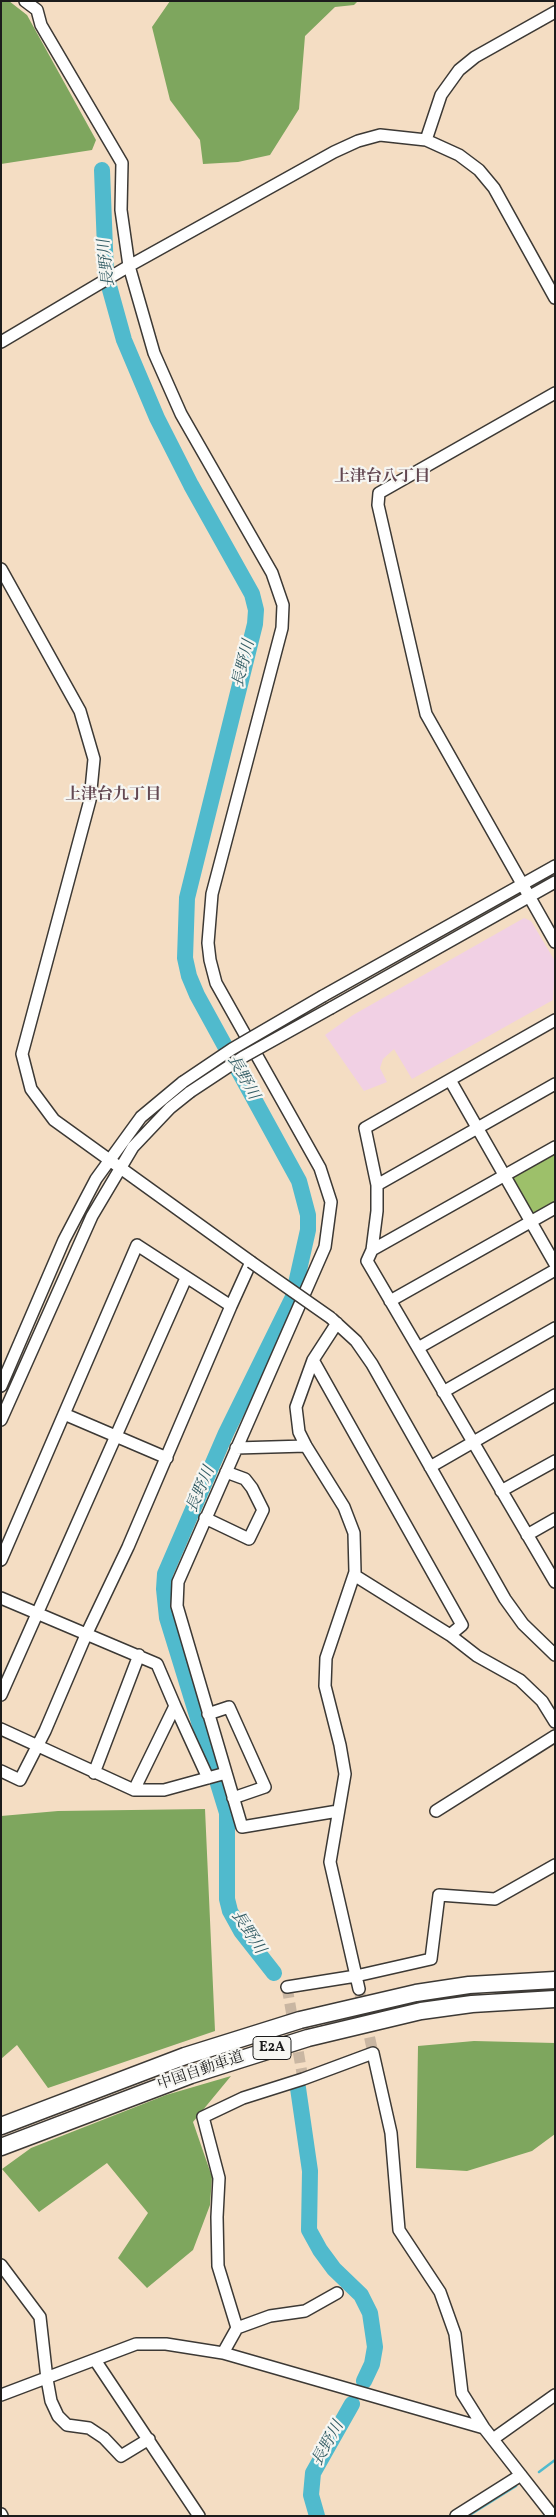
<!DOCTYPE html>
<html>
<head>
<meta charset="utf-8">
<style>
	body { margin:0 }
	#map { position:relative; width:556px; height:2517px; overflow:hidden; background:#f4ddc3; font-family:Vollkorn,serif }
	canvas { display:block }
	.frame { position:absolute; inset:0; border:2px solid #1c1c1c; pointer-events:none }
</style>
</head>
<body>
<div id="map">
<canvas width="556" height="2517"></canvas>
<div class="frame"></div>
</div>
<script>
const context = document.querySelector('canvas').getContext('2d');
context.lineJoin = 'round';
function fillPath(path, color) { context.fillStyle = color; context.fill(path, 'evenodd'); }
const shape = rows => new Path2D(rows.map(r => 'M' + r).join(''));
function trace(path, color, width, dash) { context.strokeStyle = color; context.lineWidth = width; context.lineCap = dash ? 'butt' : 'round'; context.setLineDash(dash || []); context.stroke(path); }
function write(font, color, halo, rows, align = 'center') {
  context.font = font + ' Vollkorn,"Noto Serif JP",serif'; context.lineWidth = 4.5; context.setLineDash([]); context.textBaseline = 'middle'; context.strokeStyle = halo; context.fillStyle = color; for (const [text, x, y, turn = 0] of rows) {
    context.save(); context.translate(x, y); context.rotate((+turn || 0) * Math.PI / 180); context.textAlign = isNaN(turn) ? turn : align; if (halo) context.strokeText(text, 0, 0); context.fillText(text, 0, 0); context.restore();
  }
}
fillPath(shape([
	[524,918,531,921,555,961,553,1000,412,1079,394,1049,383,1059,380,1068,387,1082,364,1091,325,1035,353,1015]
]), '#f1d0e4');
fillPath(shape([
	[555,1151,555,1204,530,1218,507,1177]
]), '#9dc06a');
fillPath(shape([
	[1,1,9,1,27,15,96,140,92,150,1,164],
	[170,1,358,1,354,5,335,7,305,36,299,109,270,155,238,162,203,164,200,140,170,100,152,27],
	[205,1809,215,2031,48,2088,17,2045,1,2059,1,1816,58,1811],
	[474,2041,555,2043,555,2134,532,2151,467,2171,416,2168,418,2046],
	[231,2076,193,2122,212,2177,210,2205,193,2250,147,2288,118,2258,148,2213,107,2163,39,2212,2,2169,31,2148,166,2095]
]), '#7ea65e');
trace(shape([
	[539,2472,555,2460],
	[468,2516,516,2486]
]), '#50bacd', 2.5);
trace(shape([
	[102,170,106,275,124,340,157,418,191,485,252,594,256,610,255,624,187,898,185,958,189,976,197,995,299,1181,308,1215,308,1230,293,1297,226,1433,165,1574,164,1589,167,1618,227,1813,227,1899,230,1911,241,1931,274,1973],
	[298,2088,310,2171,309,2230,320,2250,334,2269,361,2295,370,2313,375,2347,372,2364,364,2381],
	[317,2516,311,2495,313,2473,352,2404]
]), '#50bacd', 16);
trace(shape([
	[287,1987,303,2079],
	[359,1989,373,2053]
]), '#c9b6a2', 11, [11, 5.5]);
const minor = shape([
	[25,1,37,10,41,25,122,163,121,210,129,266,154,353,181,414,272,573,283,605,282,628,212,894,208,943,210,960,216,983,320,1168,331,1202,325,1247,178,1582,177,1606,242,1827,338,1811],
	[426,140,441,95,459,70,475,57,555,12],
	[1,342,129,266,334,152,358,141,380,135,426,140,459,155,479,170,494,188,555,298],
	[555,393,379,493,378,505,426,714,555,942],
	[1,569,80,711,94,759,90,800,22,1054,31,1089,54,1120,251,1262,231,1306],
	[323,996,555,866],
	[331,1008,555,882],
	[555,1020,365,1128,377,1185,377,1211,372,1250,367,1261,555,1582],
	[450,1080,555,1264],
	[377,1185,555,1084],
	[372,1250,555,1147],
	[390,1301,555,1208],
	[332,1319,356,1341,372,1364,505,1599,523,1624,555,1655],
	[337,1323,313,1360,296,1407,299,1432,306,1446,344,1507,354,1533,355,1572,326,1658,325,1686,340,1745,345,1774,330,1862,359,1989],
	[418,1348,555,1270],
	[313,1360,462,1625,450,1635],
	[1,1386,64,1240,96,1179,141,1117,183,1082],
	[443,1392,555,1328],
	[64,1414,167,1458],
	[1,1420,92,1216,133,1147,170,1108,190,1092],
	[236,1448,306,1446],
	[430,1467,555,1395],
	[501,1491,555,1461],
	[205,1518,249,1539,263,1510,252,1488,245,1479,226,1472],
	[527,1535,555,1519],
	[1,1560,137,1245,231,1306,128,1547,86,1635,45,1731,20,1780,1,1771],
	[354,1575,450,1635,477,1656,520,1680,542,1701,555,1722],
	[1,1598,157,1664,175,1706,134,1790],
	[1,1695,186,1278],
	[175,1706,208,1778],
	[208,1714,229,1707,265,1787,233,1798],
	[1,1729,134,1790,164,1790,226,1773],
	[94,1773,139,1655],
	[436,1811,555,1736],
	[287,1987,356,1976,431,1959,439,1895,495,1899,555,1865],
	[1,2265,40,2317,47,2379,51,2401,58,2416,67,2425,89,2428,104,2438,121,2456,149,2439],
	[337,2293,305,2311,270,2316,237,2328,218,2266,217,2217,219,2178,203,2117,243,2098,303,2079,373,2053,391,2133,399,2230,440,2292,455,2334,462,2393,484,2428,553,2516],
	[223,2353,237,2328],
	[95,2360,199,2516],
	[1,2395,136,2344,166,2344,223,2353,484,2428],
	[493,2439,555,2395],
	[1,2514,2,2516],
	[456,2516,521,2475]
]);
const highway = shape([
	[1,2126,185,2056,300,2020,416,1993,469,1985,555,1980],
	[1,2147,191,2075,308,2038,421,2011,472,2004,555,1999]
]);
trace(minor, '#3c3935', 14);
trace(highway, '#3c3935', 19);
trace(minor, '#fff', 11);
trace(highway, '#fff', 16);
const minorBridge = shape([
	[183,1082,232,1049,323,996],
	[190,1092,243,1057,331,1008],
	[251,1262,331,1318]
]);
trace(minorBridge, '#3c3935', 14, []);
trace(minorBridge, '#fff', 11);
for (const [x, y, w] of [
	[272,2048,38]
]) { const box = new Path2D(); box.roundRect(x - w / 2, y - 11.5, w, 23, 4); context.fillStyle = '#f6f6f2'; context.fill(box); trace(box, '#1c1c1c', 1); }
write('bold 14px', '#1c1c1c', null, [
	["E2A",272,2048]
]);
write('15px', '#1c1c1c', '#f6f6f2', [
	["中国自動車道",201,2072,-19]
]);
write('italic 16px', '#315b63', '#f6f6f2', [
	["長野川",108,263,-96],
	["長野川",245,664,-76],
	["長野川",242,1078,61],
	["長野川",202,1490,-67],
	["長野川",247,1933,57],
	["長野川",329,2444,-61]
]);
write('bold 16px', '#634852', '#f6f6f2', [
	["上津台八丁目",382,478],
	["上津台九丁目",113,796]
]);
</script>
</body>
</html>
